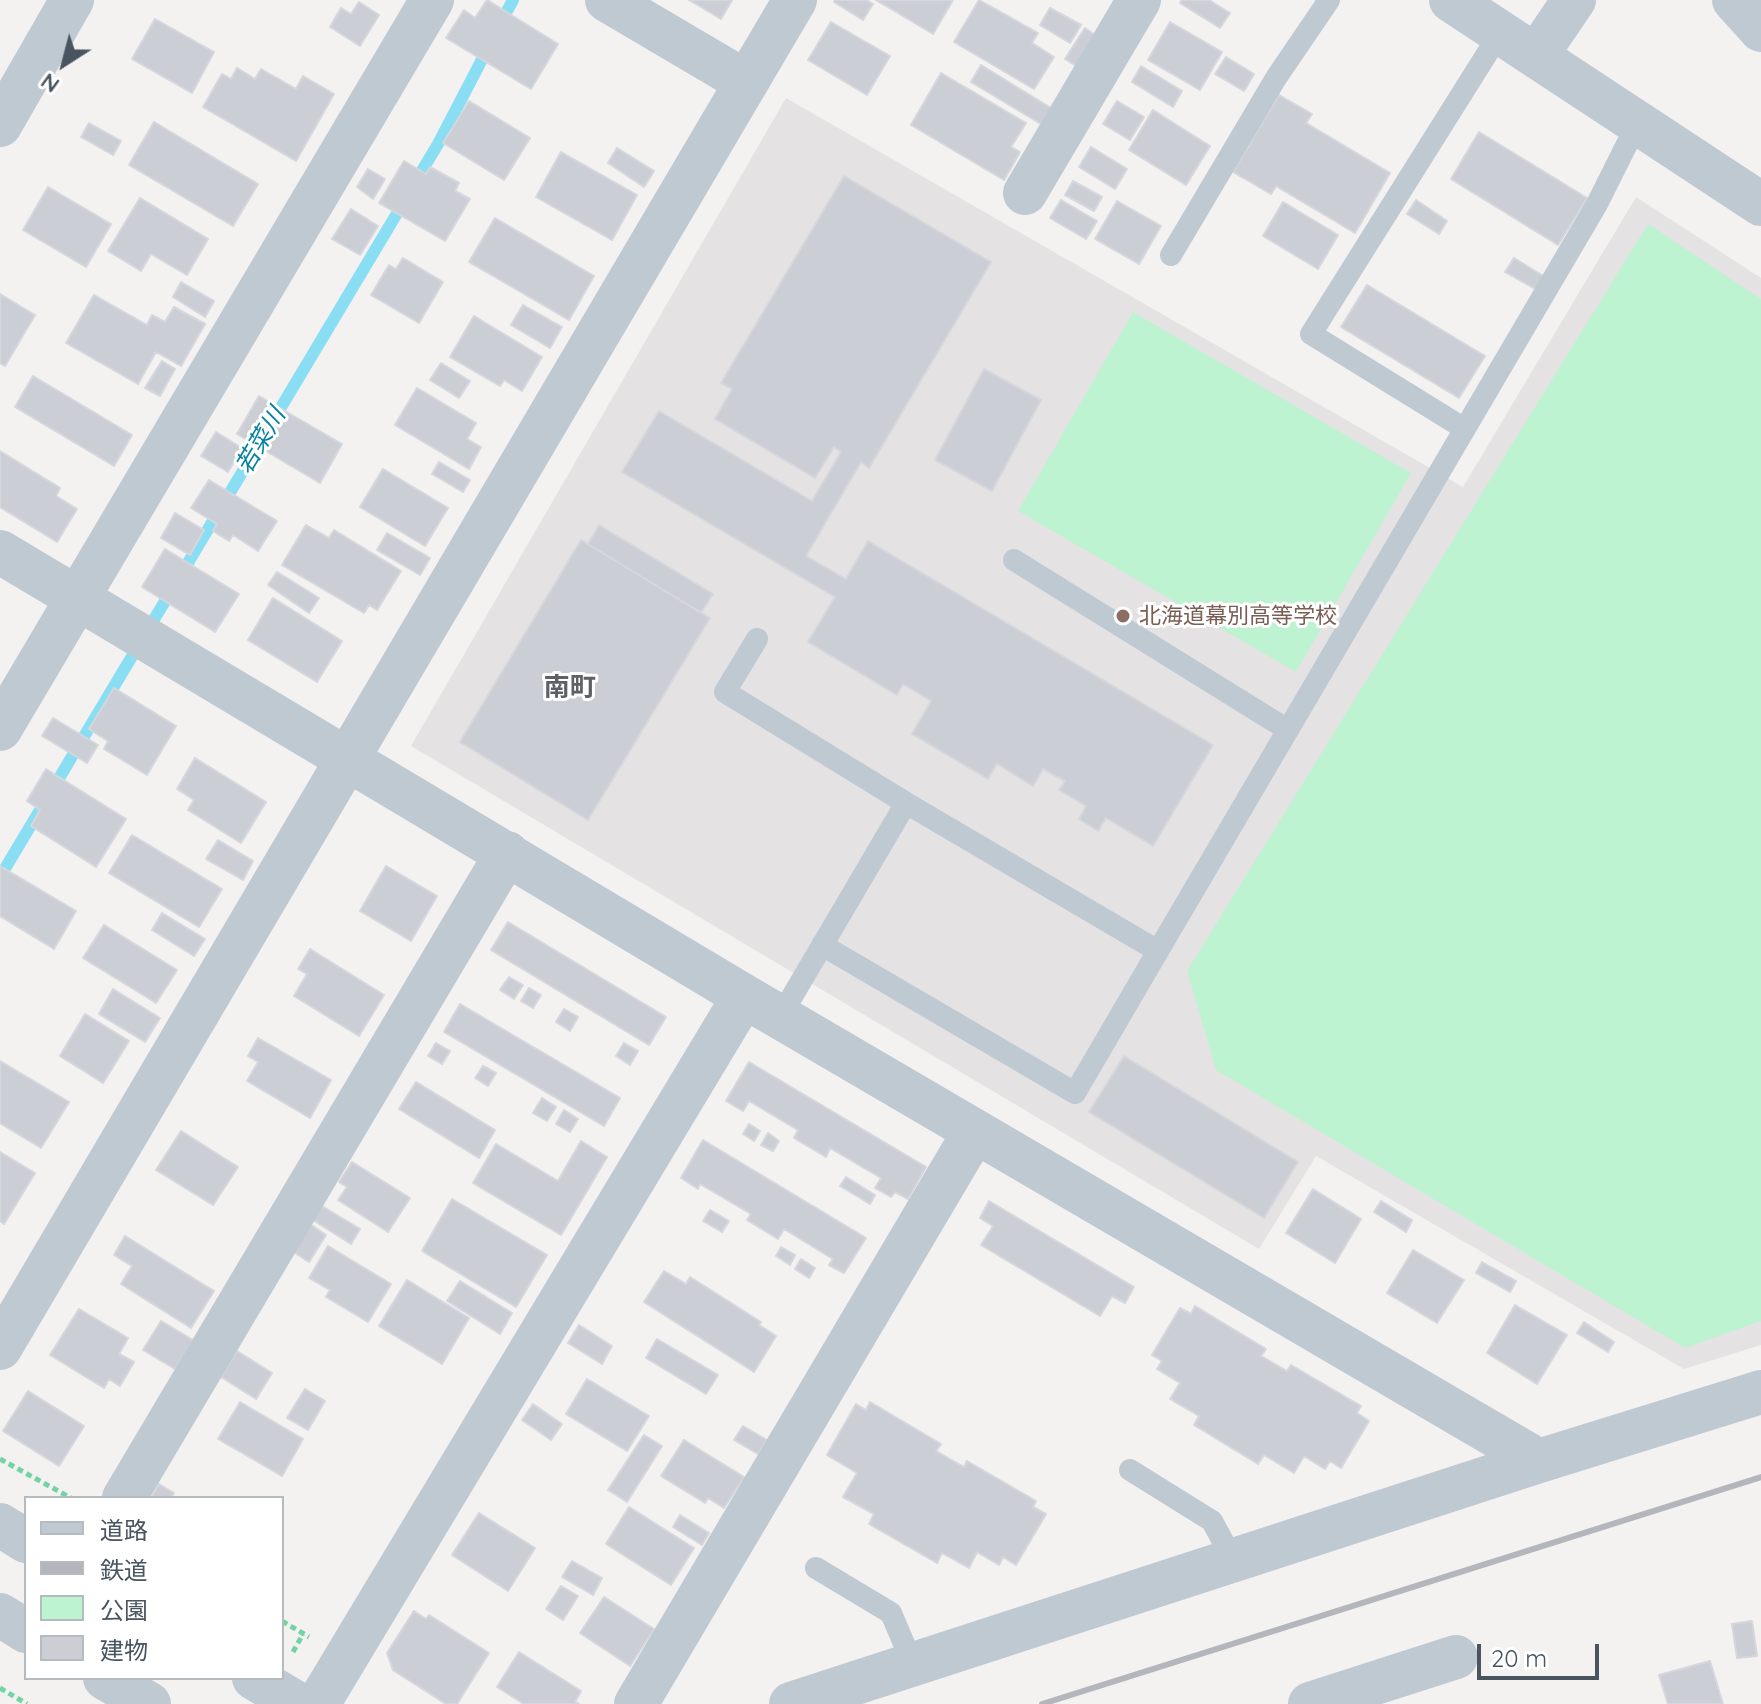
<!DOCTYPE html>
<html>
<head>
<meta charset="utf-8">
<style>
	body { margin:0 }
	#map { position:relative; width:1761px; height:1704px; overflow:hidden; background:#f4f1f1; font-family:Quicksand,"Noto Sans JP",sans-serif }
	canvas { display:block }
	.legend { position:absolute; left:24px; top:1496px; width:260px; height:184px; box-sizing:border-box; background:#fff; border:2px solid #b6bbc0; margin:0; padding:10px 14px; list-style:none; font-size:24px; color:#485561 }
	.legend li { display:flex; align-items:center; gap:16px; height:40px }
	.legend b { width:40px; border:2px solid #b6bbc0 }
	.north { position:absolute; left:24px; top:24px; width:80px; height:80px; -webkit-text-stroke:6px #fff; paint-order:stroke; rotate:216deg; font-size:22px; font-weight:700; line-height:32px; text-align:center; color:#485561 }
	.north::after { content:''; display:block; margin:auto; width:28px; height:36px; background:#485561; clip-path:polygon(50% 0,100% 100%,50% 72%,0 100%) }
	.scale { position:absolute; left:1477px; top:1644px; width:122px; height:36px; box-sizing:border-box; border:4px solid #485561; border-top:0; padding-left:10px; font-size:24px; line-height:28px; white-space:nowrap; color:#485561; -webkit-text-stroke:6px #fff; paint-order:stroke }
</style>
</head>
<body>
<div id="map">
<canvas width="1761" height="1704"></canvas>
<ul class="legend">
<li><b style="height:10px;background:#bec9d2"></b>道路</li>
<li><b style="height:10px;background:#b3b7bc"></b>鉄道</li>
<li><b style="height:22px;background:#bef3d2"></b>公園</li>
<li><b style="height:22px;background:#cbced4"></b>建物</li>
</ul>
<div class="north">N</div>
<div class="scale">20 m</div>
</div>
<script>
const context = document.querySelector('canvas').getContext('2d');
context.lineJoin = 'round';
function fillPath(path, color) { context.fillStyle = color; context.fill(path, 'evenodd'); }
const shape = rows => new Path2D(rows.map(r => 'M' + r).join(''));
function trace(path, color, width, dash) { context.strokeStyle = color; context.lineWidth = width; context.lineCap = dash ? 'butt' : 'round'; context.setLineDash(dash || []); context.stroke(path); }
function write(font, color, halo, rows, align = 'center') {
  context.font = font + ' Quicksand,"Noto Sans JP",sans-serif'; context.lineWidth = 6; context.setLineDash([]); context.textBaseline = 'middle'; context.strokeStyle = halo; context.fillStyle = color; for (const [text, x, y, turn = 0] of rows) {
    context.save(); context.translate(x, y); context.rotate((+turn || 0) * Math.PI / 180); context.textAlign = isNaN(turn) ? turn : align; if (halo) context.strokeText(text, 0, 0); context.fillText(text, 0, 0); context.restore();
  }
}
fillPath(shape([
	[786,98,1463,487,1636,197,1761,278,1761,1345,1684,1369,1316,1156,1259,1249,411,746]
]), '#e5e2e3');
fillPath(shape([
	[1648,224,1761,299,1761,1321,1685,1348,1216,1070,1187,971],
	[1133,312,1411,473,1296,672,1018,511]
]), '#bef3d2');
trace(shape([
	[499,26,513,0],
	[414,184,438,144,489,46],
	[0,877,405,200]
]), '#89def3', 12);
const building = shape([
	[487,0,558,44,531,89,446,38,464,10,475,18,487,0],
	[689,0,732,0,721,19,689,0],
	[835,0,866,0,873,4,863,20,834,2,835,0],
	[876,0,953,0,933,34,876,0],
	[979,0,1038,33,1032,43,1054,57,1034,89,954,42,979,0],
	[1182,0,1209,0,1230,13,1220,28,1180,3,1182,0],
	[359,2,379,15,360,46,330,27,341,8,351,14,359,2],
	[1050,8,1081,25,1070,43,1040,25,1050,8],
	[155,19,214,52,192,93,132,59,155,19],
	[831,22,890,56,867,95,808,60,831,22],
	[1170,22,1222,52,1200,90,1148,60,1170,22],
	[1085,28,1099,38,1081,69,1065,59,1085,28],
	[1226,57,1254,74,1244,91,1215,74,1226,57],
	[981,65,1051,108,1041,124,971,82,981,65],
	[1141,66,1182,91,1173,107,1132,82,1141,66],
	[237,68,255,79,261,69,296,89,303,76,334,94,296,161,203,107,222,74,231,79,237,68],
	[941,73,1026,123,1011,147,1020,152,1004,180,911,125,941,73],
	[1279,95,1312,114,1306,123,1390,173,1355,233,1276,186,1271,194,1233,172,1279,95],
	[469,101,530,138,504,180,443,143,469,101],
	[1117,101,1144,117,1130,140,1103,124,1117,101],
	[1153,110,1210,146,1186,185,1129,150,1153,110],
	[154,122,258,184,233,226,129,165,154,122],
	[89,123,121,141,113,155,81,137,89,123],
	[1479,132,1587,198,1558,245,1451,179,1479,132],
	[1091,147,1127,169,1115,189,1079,167,1091,147],
	[617,148,654,171,644,187,608,163,617,148],
	[561,152,637,195,612,240,536,197,561,152],
	[404,161,426,174,430,167,459,183,455,191,470,199,445,241,379,203,404,161],
	[368,169,385,179,373,199,357,187,368,169],
	[844,176,991,262,869,468,861,462,806,556,846,579,868,541,1213,745,1153,846,1106,818,1098,831,1079,819,1086,806,1059,790,1065,781,1043,769,1033,786,997,764,988,779,912,734,931,701,903,684,897,695,808,642,835,597,622,472,659,411,812,501,841,452,834,447,815,478,715,419,732,389,721,383,844,176],
	[1073,181,1102,197,1094,211,1065,195,1073,181],
	[48,187,111,224,86,267,23,230,48,187],
	[140,198,208,239,187,275,151,254,141,271,108,251,140,198],
	[1061,200,1097,221,1086,239,1050,218,1061,200],
	[1416,200,1447,221,1439,234,1407,214,1416,200],
	[1117,201,1161,226,1139,264,1095,239,1117,201],
	[1283,202,1338,235,1318,269,1263,236,1283,202],
	[351,209,378,226,360,255,332,239,351,209],
	[495,218,594,276,569,320,469,262,495,218],
	[403,258,443,282,419,323,371,295,389,265,396,269,403,258],
	[1514,258,1545,277,1537,290,1505,272,1514,258],
	[181,282,214,301,205,317,173,297,181,282],
	[1367,285,1485,356,1459,398,1341,327,1367,285],
	[0,294,35,315,5,366,0,363,0,294],
	[94,295,147,325,152,315,165,322,174,307,205,324,181,366,156,352,138,384,66,343,94,295],
	[523,305,562,327,550,348,511,325,523,305],
	[474,316,542,357,522,391,504,380,500,386,450,357,474,316],
	[162,361,175,369,160,396,145,388,162,361],
	[441,363,470,381,459,398,430,380,441,363],
	[984,369,1041,400,992,491,935,460,984,369],
	[33,376,132,435,114,466,15,407,33,376],
	[417,388,476,423,467,439,481,447,469,469,395,425,417,388],
	[259,396,342,444,320,483,237,434,259,396],
	[216,432,242,448,228,472,201,456,216,432],
	[0,451,60,488,56,496,77,509,57,542,0,507,0,451],
	[439,462,470,480,463,492,432,474,439,462],
	[383,469,448,508,425,546,360,507,383,469],
	[209,480,277,521,258,551,233,535,229,541,213,531,217,524,191,508,209,480],
	[175,513,204,530,190,555,161,538,175,513],
	[306,525,329,538,334,530,401,571,377,610,369,605,364,613,282,565,306,525],
	[599,525,713,594,701,613,588,544,599,525],
	[387,533,430,558,420,575,377,550,387,533],
	[581,540,710,618,588,820,460,742,581,540],
	[165,549,239,594,215,632,142,587,165,549],
	[277,572,319,598,309,613,268,585,277,572],
	[273,598,342,641,317,682,248,640,273,598],
	[114,688,176,726,147,775,104,749,108,741,89,729,114,688],
	[53,718,98,745,87,763,42,736,53,718],
	[195,758,266,802,241,843,188,810,194,800,177,789,195,758],
	[46,769,126,819,96,867,31,826,40,810,27,801,46,769],
	[132,835,222,889,199,927,109,873,132,835],
	[218,840,253,861,243,880,206,859,218,840],
	[0,866,76,911,54,949,0,916,0,866],
	[386,866,437,896,411,941,360,911,386,866],
	[162,913,205,939,194,956,152,930,162,913],
	[508,922,666,1017,649,1045,491,950,508,922],
	[104,925,177,970,156,1003,83,958,104,925],
	[310,949,384,995,359,1036,294,996,307,974,298,969,310,949],
	[509,977,523,985,514,999,500,990,509,977],
	[529,988,541,995,533,1008,521,1001,529,988],
	[113,989,160,1018,145,1042,99,1014,113,989],
	[460,1004,620,1098,604,1126,444,1032,460,1004],
	[564,1009,578,1017,570,1031,556,1022,564,1009],
	[85,1014,129,1041,103,1083,60,1056,85,1014],
	[258,1038,331,1080,310,1118,247,1081,258,1062,248,1056,258,1038],
	[436,1043,450,1051,442,1064,428,1056,436,1043],
	[624,1043,638,1051,630,1065,616,1056,624,1043],
	[1124,1056,1298,1162,1264,1218,1089,1112,1124,1056],
	[0,1061,69,1102,41,1148,0,1123,0,1061],
	[749,1062,926,1167,908,1199,895,1192,891,1197,875,1188,881,1178,830,1148,826,1157,794,1138,798,1130,749,1101,743,1111,726,1101,749,1062],
	[483,1066,496,1073,488,1086,475,1078,483,1066],
	[416,1082,495,1130,479,1158,399,1109,416,1082],
	[542,1098,556,1107,547,1121,533,1113,542,1098],
	[564,1110,578,1119,570,1132,556,1124,564,1110],
	[749,1124,760,1131,754,1141,743,1134,749,1124],
	[181,1131,238,1167,213,1205,156,1170,181,1131],
	[768,1133,779,1141,773,1151,761,1145,768,1133],
	[703,1140,866,1238,844,1273,829,1265,833,1259,784,1229,778,1239,747,1220,751,1214,700,1184,698,1189,681,1178,703,1140],
	[581,1141,607,1157,561,1235,473,1183,496,1144,558,1181,581,1141],
	[0,1152,35,1173,4,1224,0,1221,0,1152],
	[352,1162,410,1198,388,1232,338,1200,347,1187,339,1182,352,1162],
	[846,1177,875,1195,870,1204,840,1186,846,1177],
	[1313,1189,1361,1219,1335,1263,1286,1233,1313,1189],
	[452,1199,547,1255,516,1307,422,1251,452,1199],
	[989,1201,1134,1287,1125,1303,1112,1296,1100,1316,981,1245,993,1226,980,1218,989,1201],
	[1381,1201,1412,1220,1406,1232,1374,1212,1381,1201],
	[322,1206,360,1229,351,1244,313,1220,322,1206],
	[710,1210,729,1221,722,1232,703,1221,710,1210],
	[310,1224,326,1235,309,1262,292,1251,310,1224],
	[125,1236,214,1291,191,1328,121,1284,132,1266,114,1255,125,1236],
	[328,1246,391,1284,368,1322,326,1297,330,1290,309,1278,328,1246],
	[781,1247,795,1255,790,1265,776,1256,781,1247],
	[1413,1250,1464,1280,1437,1323,1387,1293,1413,1250],
	[801,1259,815,1268,809,1278,795,1269,801,1259],
	[1482,1262,1516,1281,1510,1292,1476,1273,1482,1262],
	[664,1271,686,1284,690,1277,761,1322,759,1325,776,1336,754,1372,644,1302,664,1271],
	[407,1280,469,1318,442,1364,379,1326,407,1280],
	[460,1281,512,1313,500,1334,447,1301,460,1281],
	[1515,1305,1567,1335,1537,1384,1487,1353,1515,1305],
	[1195,1306,1266,1349,1261,1356,1287,1371,1291,1365,1361,1406,1357,1413,1369,1421,1341,1468,1330,1461,1325,1469,1304,1456,1294,1473,1264,1455,1258,1464,1194,1425,1199,1416,1170,1399,1180,1383,1157,1369,1162,1361,1152,1355,1180,1308,1191,1314,1195,1306],
	[79,1309,128,1338,119,1354,134,1362,120,1386,109,1379,104,1388,50,1355,79,1309],
	[161,1321,193,1340,175,1369,143,1350,161,1321],
	[1584,1322,1614,1342,1608,1352,1577,1333,1584,1322],
	[579,1325,612,1346,602,1364,568,1343,579,1325],
	[657,1339,718,1375,706,1394,646,1358,657,1339],
	[237,1351,272,1373,256,1399,221,1377,237,1351],
	[587,1379,649,1416,627,1451,566,1414,587,1379],
	[305,1389,325,1401,308,1430,287,1418,305,1389],
	[28,1391,84,1426,59,1466,3,1431,28,1391],
	[240,1402,303,1439,282,1476,218,1439,240,1402],
	[870,1402,941,1444,936,1451,964,1467,967,1461,1036,1501,1033,1507,1046,1514,1016,1565,1003,1557,999,1565,977,1552,969,1568,942,1553,937,1563,869,1524,874,1514,843,1497,857,1473,827,1455,856,1404,866,1410,870,1402],
	[533,1404,562,1424,551,1440,522,1420,533,1404],
	[743,1426,767,1440,758,1454,734,1440,743,1426],
	[644,1435,662,1446,627,1502,608,1490,644,1435],
	[684,1440,744,1477,724,1508,708,1498,705,1503,661,1476,684,1440],
	[159,1484,174,1493,171,1498,151,1498,159,1484],
	[629,1507,694,1548,671,1585,606,1544,629,1507],
	[479,1513,535,1548,508,1591,452,1555,479,1513],
	[680,1515,709,1533,702,1545,673,1527,680,1515],
	[572,1561,602,1578,593,1595,562,1577,572,1561],
	[561,1586,578,1596,563,1620,546,1609,561,1586],
	[604,1597,654,1629,630,1666,580,1633,604,1597],
	[414,1611,426,1619,429,1615,489,1653,457,1704,446,1704,393,1670,387,1653,414,1611],
	[1752,1621,1757,1656,1737,1658,1732,1624,1752,1621],
	[519,1652,581,1691,575,1702,579,1704,524,1704,497,1687,519,1652],
	[1710,1661,1723,1704,1668,1704,1659,1675,1710,1661]
]);
fillPath(building, '#cbced4');
trace(building, '#d5d7dd', 2);
trace(shape([
	[0,1459,71,1498],
	[282,1621,309,1637],
	[293,1652,303,1634],
	[0,1688,27,1704]
]), '#73d4a3', 5, [6, 4]);
trace(shape([
	[1171,255,1276,78,1329,0],
	[1465,429,1311,334,1500,33],
	[1014,560,1288,730],
	[757,639,725,692,906,803],
	[822,945,1075,1093,1158,951],
	[780,1017,906,803,1158,951,1597,204,1638,122],
	[1130,1470,1212,1521,1233,1560],
	[816,1568,891,1613,913,1665]
]), '#bec9d2', 22);
trace(shape([
	[607,0,746,82],
	[1451,0,1761,204],
	[1734,0,1761,30],
	[1536,56,1574,0],
	[0,125,72,0],
	[1025,193,1139,0],
	[0,552,744,996,1539,1461],
	[0,729,432,0],
	[0,1348,795,0],
	[124,1498,507,853],
	[0,1525,26,1541],
	[0,1615,26,1631],
	[105,1678,149,1704],
	[254,1678,298,1704],
	[318,1704,744,996],
	[636,1704,975,1131],
	[791,1704,1539,1461,1761,1392],
	[1310,1704,1456,1657]
]), '#bec9d2', 44);
trace(shape([
	[1042,1704,1761,1477]
]), '#b3b7bc', 6);
for (const [x, y, r, color] of [
	[1123,616,8,"#8d6e63"]
]) { const dot = new Path2D(); dot.arc(x, y, r, 0, 2 * Math.PI); context.fillStyle = color; context.fill(dot); trace(dot, '#fff', 3); }
write('22px', '#785e54', '#fff', [
	["北海道幕別高等学校",1139,616]
], 'left');
write('italic 24px', '#0481a0', '#fff', [
	["若菜川",261,441,-59]
]);
write('bold 26px', '#5d6267', '#fff', [
	["南町",570,688]
]);
</script>
</body>
</html>
